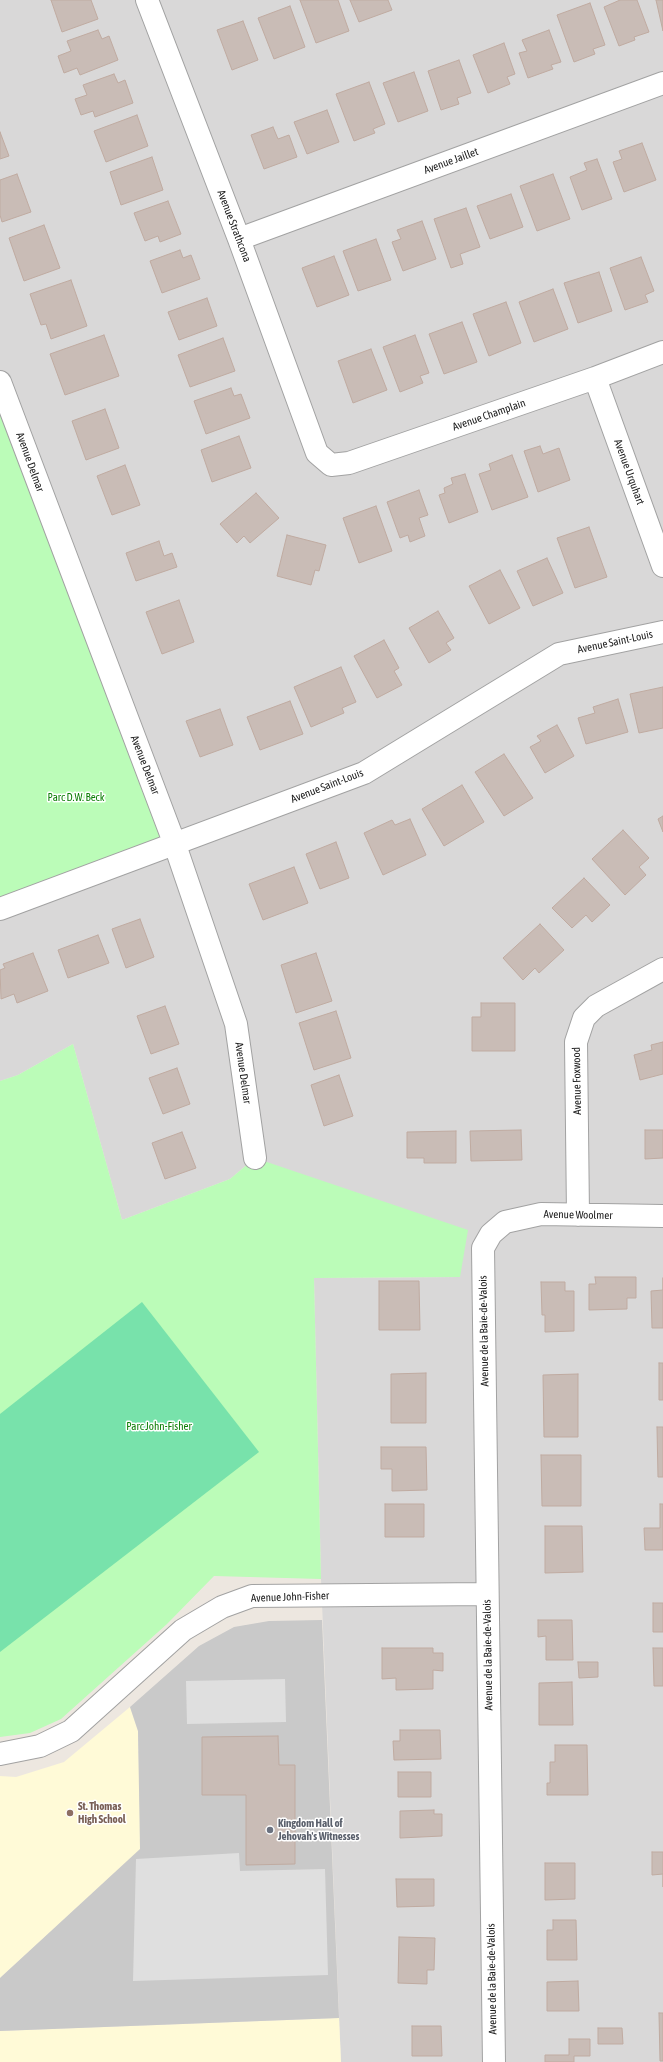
<!DOCTYPE html>
<html>
<head>
<meta charset="utf-8">
<style>
	body { margin:0 }
	canvas { display:block; background:#ede7e0 }
</style>
</head>
<body>
<canvas width="663" height="2062"></canvas>
<script>
const context = document.querySelector('canvas').getContext('2d');
context.lineJoin = 'round';
function fillPath(path, color) { context.fillStyle = color; context.fill(path, 'evenodd'); }
const shape = rows => new Path2D(rows.map(r => 'M' + r).join(''));
function trace(path, color, width, dash) { context.strokeStyle = color; context.lineWidth = width; context.lineCap = dash ? 'butt' : 'round'; context.setLineDash(dash || []); context.stroke(path); }
function write(font, color, halo, rows, align = 'center') {
  context.font = font + ' "Asap Condensed",sans-serif'; context.lineWidth = 3; context.setLineDash([]); context.textBaseline = 'middle'; context.strokeStyle = halo; context.fillStyle = color; for (const [text, x, y, turn = 0] of rows) {
    context.save(); context.translate(x, y); context.rotate((+turn || 0) * Math.PI / 180); context.textAlign = isNaN(turn) ? turn : align; if (halo) context.strokeText(text, 0, 0); context.fillText(text, 0, 0); context.restore();
  }
}
fillPath(shape([
	[0,0,663,0,663,2062,341,2062,321,1579,314,1278,460,1277,255,1158,230,1179,122,1220,73,1044,18,1075,0,1081]
]), '#d9d8d8');
fillPath(shape([
	[130,1707,138,1731,141,1849,0,1978,0,1776,16,1777,64,1762],
	[339,2018,341,2062,0,2062,0,2031]
]), '#fffad7');
fillPath(shape([
	[322,1620,339,2018,0,2031,0,1978,140,1849,138,1731,130,1707,199,1646,234,1627,269,1621]
]), '#c9c9c9');
fillPath(shape([
	[0,388,174,842,0,909],
	[73,1044,122,1220,230,1179,255,1158,468,1230,460,1277,314,1278,321,1579,214,1576,167,1624,61,1719,30,1733,0,1737,0,1081,18,1075]
]), '#bbfcb8');
fillPath(shape([
	[142,1302,259,1452,0,1652,0,1414]
]), '#78e2ab');
fillPath(shape([
	[285,1679,286,1722,187,1724,186,1681],
	[239,1853,240,1871,325,1869,328,1975,133,1981,136,1859]
]), '#dfdfdf');
const building = shape([
	[51,0,91,0,98,19,62,32,51,0],
	[300,0,338,0,349,31,316,43,300,0],
	[350,0,388,0,392,10,359,22,350,0],
	[620,0,637,0,649,32,634,37,635,40,619,46,604,7,620,0],
	[656,0,663,0,663,31,656,0],
	[590,3,605,45,593,49,595,54,574,62,557,15,590,3],
	[290,6,305,47,274,59,258,18,290,6],
	[243,21,258,60,232,70,217,30,243,21],
	[98,30,102,39,109,36,118,60,80,75,77,68,64,73,58,56,71,51,67,41,98,30],
	[549,30,561,62,551,65,553,69,528,78,519,53,527,51,522,40,549,30],
	[504,43,515,74,507,77,510,84,488,93,473,55,504,43],
	[459,60,471,93,457,98,459,104,441,110,428,71,459,60],
	[414,72,428,111,398,122,383,83,414,72],
	[114,74,118,83,125,80,133,103,95,117,93,111,81,115,75,99,87,95,83,85,114,74],
	[369,82,385,124,373,129,375,133,354,141,336,94,369,82],
	[327,110,339,142,307,154,294,122,327,110],
	[137,115,148,146,106,162,94,131,137,115],
	[273,127,278,139,289,135,297,157,264,169,251,135,273,127],
	[0,132,9,156,0,159,0,132],
	[642,143,656,180,624,192,613,162,622,159,619,151,642,143],
	[152,157,163,190,121,205,110,172,152,157],
	[597,159,612,199,582,210,570,177,587,170,584,163,597,159],
	[17,174,31,212,2,222,0,215,0,180,17,174],
	[553,174,570,219,537,231,520,186,553,174],
	[511,194,523,227,490,239,477,206,511,194],
	[168,201,181,234,160,242,158,236,145,241,134,213,168,201],
	[466,208,480,247,460,254,463,264,451,268,434,219,466,208],
	[422,221,436,259,403,271,392,242,401,239,397,230,422,221],
	[44,225,60,268,24,281,9,238,44,225],
	[376,239,391,280,358,291,343,251,376,239],
	[180,250,183,258,191,255,200,279,162,293,150,261,180,250],
	[334,256,349,295,317,307,302,268,334,256],
	[641,257,654,291,645,295,648,302,625,310,610,268,641,257],
	[599,272,612,311,578,323,564,283,599,272],
	[71,280,87,326,51,339,46,324,41,325,30,294,71,280],
	[553,289,568,329,534,342,519,302,553,289],
	[207,298,217,326,179,340,168,312,207,298],
	[506,302,521,343,489,356,473,314,506,302],
	[462,322,477,362,444,374,429,334,462,322],
	[104,335,119,376,65,395,50,354,104,335],
	[415,335,429,373,420,376,423,383,400,392,383,347,415,335],
	[223,338,235,371,190,387,178,355,223,338],
	[371,349,387,390,353,403,338,361,371,349],
	[231,388,234,396,241,394,250,418,206,434,194,401,231,388],
	[105,409,119,448,86,460,72,421,105,409],
	[239,436,251,468,212,482,201,450,239,436],
	[540,446,543,454,559,448,570,480,538,492,524,451,540,446],
	[512,455,528,497,492,510,479,474,491,470,489,464,512,455],
	[125,465,140,505,112,515,97,476,125,465],
	[465,474,478,512,449,523,439,495,445,493,444,488,453,484,451,478,465,474],
	[419,490,428,515,419,518,425,536,410,542,408,535,400,538,387,502,419,490],
	[256,493,279,518,250,543,244,536,237,543,220,524,256,493],
	[376,506,392,551,359,563,343,518,376,506],
	[589,527,607,577,575,588,557,538,589,527],
	[287,535,326,545,319,571,315,570,311,585,277,576,287,535],
	[159,541,164,556,172,553,177,567,136,581,126,553,159,541],
	[547,558,563,593,533,606,517,571,547,558],
	[500,570,520,608,489,624,469,586,500,570],
	[179,600,194,642,162,654,146,612,179,600],
	[438,611,454,638,446,643,451,650,429,663,409,628,438,611],
	[384,640,399,668,394,671,402,685,377,698,354,656,384,640],
	[341,667,356,702,342,708,344,713,311,727,294,687,341,667],
	[663,687,663,728,639,733,630,694,663,687],
	[618,699,628,732,586,744,578,718,595,713,593,707,618,699],
	[290,701,303,734,260,750,247,717,290,701],
	[220,709,233,745,200,757,186,721,220,709],
	[557,725,574,756,545,773,530,747,541,741,537,736,557,725],
	[504,754,533,798,504,816,475,772,504,754],
	[462,785,484,822,444,846,422,809,462,785],
	[663,816,663,832,658,819,663,816],
	[410,819,426,855,383,875,364,833,392,820,395,825,410,819],
	[623,830,649,858,639,867,646,875,625,895,592,859,623,830],
	[336,842,349,878,320,889,306,854,336,842],
	[294,867,308,903,263,920,249,884,294,867],
	[584,878,610,905,592,922,586,915,572,928,552,908,584,878],
	[140,919,154,957,126,968,112,929,140,919],
	[540,924,564,950,539,973,535,968,523,980,503,958,540,924],
	[98,935,109,963,68,978,58,950,98,935],
	[33,953,48,991,17,1003,14,994,1,999,0,970,5,968,3,964,33,953],
	[316,953,332,1001,296,1013,281,965,316,953],
	[481,1003,515,1003,515,1051,472,1051,472,1017,481,1017,481,1003],
	[165,1006,179,1044,151,1054,137,1016,165,1006],
	[336,1011,351,1058,314,1070,299,1023,336,1011],
	[663,1042,663,1074,640,1080,634,1055,652,1050,651,1045,663,1042],
	[177,1068,190,1104,163,1114,149,1078,177,1068],
	[339,1075,353,1116,324,1126,311,1085,339,1075],
	[521,1130,522,1160,471,1161,470,1131,521,1130],
	[645,1130,663,1130,663,1158,645,1159,645,1130],
	[456,1131,456,1163,424,1163,424,1158,407,1158,407,1132,456,1131],
	[182,1132,196,1168,165,1179,152,1143,182,1132],
	[595,1277,636,1277,636,1298,627,1298,627,1309,589,1310,589,1284,596,1284,595,1277],
	[663,1278,663,1328,652,1328,651,1291,663,1290,663,1278],
	[379,1281,419,1281,420,1330,379,1330,379,1281],
	[541,1282,565,1282,565,1291,574,1291,574,1331,545,1332,545,1315,542,1315,541,1282],
	[659,1363,663,1363,663,1400,659,1400,659,1363],
	[426,1373,426,1423,391,1423,391,1374,426,1373],
	[578,1374,578,1437,544,1437,543,1375,578,1374],
	[657,1427,663,1427,663,1477,658,1477,657,1427],
	[381,1447,426,1447,427,1490,392,1491,392,1469,381,1469,381,1447],
	[541,1455,581,1455,581,1506,542,1506,541,1455],
	[385,1504,424,1504,424,1537,385,1537,385,1504],
	[660,1504,663,1504,663,1550,645,1550,644,1528,660,1528,660,1504],
	[545,1526,582,1526,583,1572,545,1573,545,1526],
	[653,1603,663,1603,663,1632,653,1632,653,1603],
	[538,1620,572,1620,573,1660,546,1660,546,1636,538,1637,538,1620],
	[382,1648,433,1648,433,1653,443,1653,443,1671,433,1670,433,1689,396,1690,396,1678,382,1679,382,1648],
	[653,1648,663,1648,663,1686,654,1686,653,1648],
	[578,1662,598,1662,598,1677,579,1678,578,1662],
	[572,1682,573,1725,539,1725,539,1683,572,1682],
	[400,1730,440,1730,441,1759,394,1760,393,1741,400,1741,400,1730],
	[278,1736,279,1765,295,1765,295,1864,246,1865,246,1795,202,1795,202,1737,278,1736],
	[555,1745,587,1745,588,1795,547,1795,547,1783,550,1783,550,1762,555,1762,555,1745],
	[398,1772,431,1772,431,1797,398,1797,398,1772],
	[434,1810,434,1814,442,1814,442,1836,400,1838,400,1811,434,1810],
	[652,1852,663,1852,663,1887,663,1874,652,1875,652,1852],
	[545,1863,575,1863,575,1899,545,1900,545,1863],
	[396,1879,434,1879,434,1906,397,1907,396,1879],
	[553,1920,576,1920,577,1960,547,1960,547,1930,553,1930,553,1920],
	[399,1937,435,1938,434,1970,427,1970,427,1984,398,1983,399,1937],
	[578,1981,579,2011,547,2011,547,1982,578,1981],
	[659,2013,663,2013,663,2061,660,2061,659,2013],
	[412,2026,441,2026,442,2056,412,2056,412,2026],
	[598,2028,622,2028,623,2044,598,2044,598,2028],
	[569,2039,590,2039,590,2056,574,2056,574,2062,545,2062,545,2055,569,2055,569,2039]
]);
fillPath(building, '#c9bcb6');
trace(building, '#c0aba1', 1);
const minor = shape([
	[147,0,239,239,317,453,331,465,349,463,595,378,663,352],
	[239,239,663,83],
	[595,378,663,566],
	[174,842,236,1024,255,1158],
	[578,1215,576,1042,584,1018,596,1006,663,969],
	[0,1754,40,1746,71,1731,183,1630,222,1607,252,1596,487,1594],
	[494,2062,483,1248,491,1234,505,1222,541,1214,663,1216]
]);
const tertiary = shape([
	[0,382,174,842],
	[0,909,364,773,559,654,663,632]
]);
trace(minor, '#a2a2a2', 24);
trace(tertiary, '#a2a2a2', 24);
trace(minor, '#fff', 22);
trace(tertiary, '#fff', 22);
for (const [x, y, r, color] of [
	[70,1813,4,"#8d6e63"],
	[270,1830,4,"#6b7280"]
]) { const dot = new Path2D(); dot.arc(x, y, r, 0, 2 * Math.PI); context.fillStyle = color; context.fill(dot); trace(dot, '#fff', 1.5); }
write('11px', '#1b1b1b', '#fff', [
	["Avenue Jaillet",451,161,-20],
	["Avenue Strathcona",234,226,69],
	["Avenue Champlain",489,415,-19],
	["Avenue Delmar",30,462,70],
	["Avenue Urquhart",629,472,70],
	["Avenue Saint-Louis",615,642,-12],
	["Avenue Delmar",145,765,69],
	["Avenue Saint-Louis",327,786,-21],
	["Avenue Delmar",243,1073,82],
	["Avenue Foxwood",577,1081,-91],
	["Avenue Woolmer",578,1215,1],
	["Avenue de la Baie-de-Valois",484,1331,-91],
	["Avenue John-Fisher",290,1597,-2],
	["Avenue de la Baie-de-Valois",488,1655,-91],
	["Avenue de la Baie-de-Valois",492,1979,-91]
]);
write('11px', '#0b7d05', '#fff', [
	["Parc D.W. Beck",76,798],
	["Parc John-Fisher",159,1427]
]);
write('bold 11px', '#785e54', '#fff', [
	["St. Thomas",78,1807],
	["High School",78,1820]
], 'left');
write('bold 11px', '#5b616d', '#fff', [
	["Kingdom Hall of",278,1824],
	["Jehovah's Witnesses",278,1837]
], 'left');
</script>
</body>
</html>
